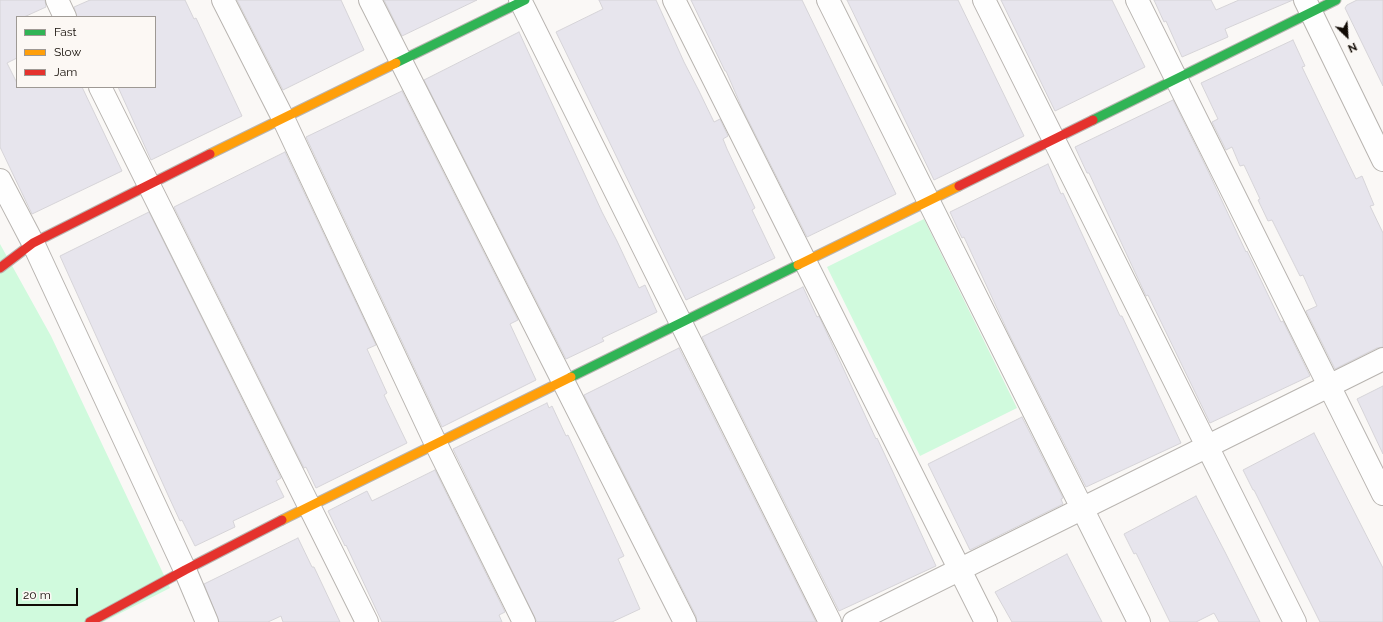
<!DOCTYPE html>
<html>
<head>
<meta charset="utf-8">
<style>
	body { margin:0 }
	#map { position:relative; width:1383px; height:622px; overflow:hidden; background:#faf8f6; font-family:Raleway,sans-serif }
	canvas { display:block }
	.legend { position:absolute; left:16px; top:16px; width:140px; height:72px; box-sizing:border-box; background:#fcf8f4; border:1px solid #9e9994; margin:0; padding:5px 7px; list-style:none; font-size:12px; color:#110b05 }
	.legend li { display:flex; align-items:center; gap:8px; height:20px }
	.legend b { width:20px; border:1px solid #9e9994 }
	.north { position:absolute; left:1327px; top:16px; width:40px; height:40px; -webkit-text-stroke:3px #fcf8f4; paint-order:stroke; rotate:155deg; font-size:11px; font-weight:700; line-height:16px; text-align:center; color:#110b05 }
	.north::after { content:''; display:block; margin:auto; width:14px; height:18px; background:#110b05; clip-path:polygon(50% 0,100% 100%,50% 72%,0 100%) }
	.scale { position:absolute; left:16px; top:588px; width:62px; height:18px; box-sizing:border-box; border:2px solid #110b05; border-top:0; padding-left:5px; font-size:12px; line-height:14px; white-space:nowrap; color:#110b05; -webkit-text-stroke:3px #fcf8f4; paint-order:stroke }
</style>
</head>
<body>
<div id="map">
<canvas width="1383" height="622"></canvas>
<ul class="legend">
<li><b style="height:5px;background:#30b455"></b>Fast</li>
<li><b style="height:5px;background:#ff9f0a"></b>Slow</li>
<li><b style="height:5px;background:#e5322d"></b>Jam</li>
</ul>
<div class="north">N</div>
<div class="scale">20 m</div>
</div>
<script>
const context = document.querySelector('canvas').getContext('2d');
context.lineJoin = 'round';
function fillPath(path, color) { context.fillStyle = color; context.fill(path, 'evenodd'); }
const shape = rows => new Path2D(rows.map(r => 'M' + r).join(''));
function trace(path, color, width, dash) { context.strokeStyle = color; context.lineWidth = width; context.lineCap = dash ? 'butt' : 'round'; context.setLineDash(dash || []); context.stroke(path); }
fillPath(shape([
	[924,219,1017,408,920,456,827,267],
	[0,244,51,336,170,588,103,622,0,622]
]), '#d0fadd');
const building = shape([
	[0,0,45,0,46,7,24,17,17,17,17,58,7,63,17,83,17,87,82,87,122,171,32,214,0,147,0,0],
	[90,0,185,0,194,19,196,18,242,116,151,160,118,87,155,87,155,17,77,17,74,7,90,0],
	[237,0,341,0,364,50,283,90,237,0],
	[384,0,477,0,402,36,384,0],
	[599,0,656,0,684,62,699,91,714,122,720,119,728,136,723,139,727,149,755,208,752,210,775,258,686,300,556,32,603,9,599,0],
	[691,0,802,0,896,194,807,237,742,108,726,71,725,71,691,0],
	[847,0,958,0,1024,136,934,180,847,0],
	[1001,0,1112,0,1145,67,1055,111,1001,0],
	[1154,0,1211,0,1216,10,1239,0,1293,0,1225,29,1228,37,1182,57,1166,21,1164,22,1154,0],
	[1357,0,1383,0,1383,86,1345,8,1347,5,1357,0],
	[519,32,602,212,617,241,639,288,645,285,657,312,602,338,604,341,566,359,424,80,519,32],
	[1293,40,1305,66,1302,67,1356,179,1362,176,1374,205,1370,206,1383,233,1383,347,1377,348,1335,369,1306,311,1317,306,1303,275,1300,276,1272,220,1268,221,1258,200,1260,199,1244,165,1240,166,1232,147,1226,150,1212,122,1218,119,1201,83,1293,40],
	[402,91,518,320,510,324,536,380,442,427,306,137,402,91],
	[1173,100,1208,171,1246,252,1247,251,1281,322,1283,321,1310,376,1210,423,1148,295,1146,296,1089,173,1087,173,1075,147,1173,100],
	[285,152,376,345,367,349,387,393,384,395,407,443,316,488,306,467,304,468,174,207,285,152],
	[1048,164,1061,194,1063,193,1120,316,1122,316,1181,443,1086,487,1008,332,964,237,962,238,950,212,1048,164],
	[149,212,281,478,276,481,284,497,233,521,235,527,195,546,182,520,180,521,168,495,60,256,149,212],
	[803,287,817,317,819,316,876,439,877,438,892,470,936,566,839,611,702,337,803,287],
	[679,348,816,622,697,622,696,616,584,395,679,348],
	[1383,386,1383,454,1357,399,1383,386],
	[547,403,549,408,552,406,566,436,568,435,624,556,618,559,640,609,612,622,537,622,453,449,547,403],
	[1022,417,1063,498,1061,499,1063,504,970,550,928,464,1022,417],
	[1314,433,1383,568,1383,622,1320,622,1254,490,1253,490,1243,470,1314,433],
	[435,470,505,612,499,615,502,622,382,622,346,545,345,546,328,511,367,491,372,501,435,470],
	[1196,496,1225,552,1260,622,1219,622,1214,613,1196,622,1170,622,1136,553,1134,554,1124,534,1196,496],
	[298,538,312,567,314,567,340,622,283,622,281,616,268,622,219,622,204,584,298,538],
	[1067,554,1102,622,1012,622,995,592,1067,554]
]);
fillPath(building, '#e7e5ed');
trace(building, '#d6d4d8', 1);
const street = shape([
	[57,0,65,17],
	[223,0,283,118,436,444,524,622],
	[370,0,685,622],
	[520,0,830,622],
	[674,0,986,622],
	[828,0,1139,622],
	[984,0,1295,622],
	[1137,0,1383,494],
	[1305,0,1383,160],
	[100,87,367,622],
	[0,180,33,243,185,570,207,622],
	[854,622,1383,359]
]);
const fast = shape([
	[396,63,525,0],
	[1093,120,1336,0],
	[571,377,798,265]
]);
const slow = shape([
	[210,154,396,63],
	[798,265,959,186],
	[282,520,571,377]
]);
const jam = shape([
	[959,186,1093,120],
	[0,268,33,243,210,154],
	[90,622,185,570,282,520]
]);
trace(street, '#b8b4b0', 24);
trace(fast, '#b8b4b0', 11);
trace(slow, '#b8b4b0', 11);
trace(jam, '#b8b4b0', 11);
trace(street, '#fefefe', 22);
trace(fast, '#30b455', 9);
trace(slow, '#ff9f0a', 9);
trace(jam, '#e5322d', 9);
</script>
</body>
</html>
